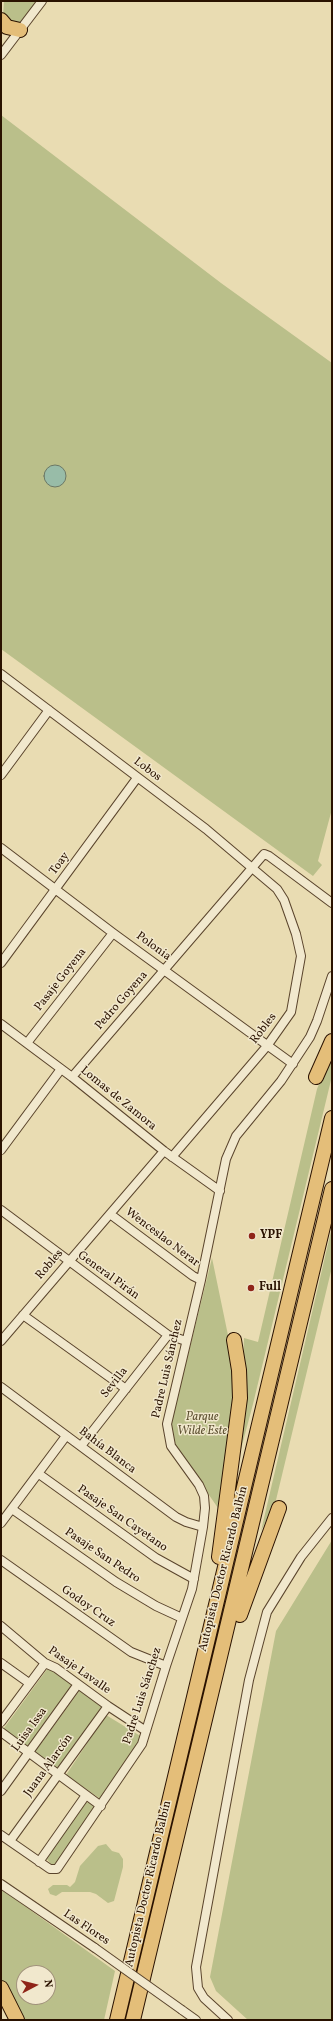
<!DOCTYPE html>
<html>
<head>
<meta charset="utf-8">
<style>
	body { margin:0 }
	#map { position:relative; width:333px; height:2021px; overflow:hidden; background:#e9dcb2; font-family:Vollkorn,serif }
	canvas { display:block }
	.frame { position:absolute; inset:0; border:2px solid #2a1200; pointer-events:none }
	.north { position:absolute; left:16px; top:1965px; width:40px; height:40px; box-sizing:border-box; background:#f1e8cd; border:1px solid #a1927b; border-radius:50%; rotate:83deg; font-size:11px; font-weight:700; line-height:16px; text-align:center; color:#2a1200 }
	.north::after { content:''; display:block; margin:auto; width:14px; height:18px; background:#8f2418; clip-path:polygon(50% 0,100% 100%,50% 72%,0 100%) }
</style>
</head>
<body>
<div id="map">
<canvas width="333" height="2021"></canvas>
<div class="frame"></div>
<div class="north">N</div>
</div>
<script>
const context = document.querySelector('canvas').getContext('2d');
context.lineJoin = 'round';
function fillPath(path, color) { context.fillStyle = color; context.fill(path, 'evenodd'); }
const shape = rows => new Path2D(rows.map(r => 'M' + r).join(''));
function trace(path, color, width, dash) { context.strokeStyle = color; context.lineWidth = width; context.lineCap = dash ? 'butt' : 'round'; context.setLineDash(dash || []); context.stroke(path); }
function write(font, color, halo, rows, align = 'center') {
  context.font = font + ' Vollkorn,serif'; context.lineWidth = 3; context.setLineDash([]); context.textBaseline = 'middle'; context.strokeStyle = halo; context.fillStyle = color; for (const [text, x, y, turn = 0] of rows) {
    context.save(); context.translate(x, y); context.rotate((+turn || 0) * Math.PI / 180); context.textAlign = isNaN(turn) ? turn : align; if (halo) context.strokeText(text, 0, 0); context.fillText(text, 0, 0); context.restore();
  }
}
fillPath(shape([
	[4,1,37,1,23,20,16,25,12,24,3,16],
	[1,115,221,283,332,363,332,809,318,861,322,865,313,876,1,649],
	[332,1053,332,1076,253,1404,240,1453,244,1338,258,1342,317,1089],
	[332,1227,332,1267,276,1500,261,1531],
	[212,1258,229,1340,236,1393,229,1454,218,1508,173,1443,171,1424],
	[332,1540,332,2020,248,2020,216,1991,210,1977,276,1631],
	[48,1668,72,1684,72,1686,29,1746,27,1747,3,1731,4,1728],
	[80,1690,103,1706,58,1768,35,1752],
	[106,1715,142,1737,102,1800,66,1775],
	[88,1802,94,1806,94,1810,57,1864,51,1864,46,1858,86,1803],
	[106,1844,112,1851,119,1853,123,1859,123,1867,114,1901,108,1903,96,1894,90,1892,62,1892,56,1896,50,1894,48,1889,53,1885,67,1885,70,1887,75,1882,80,1866,98,1846],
	[1,1889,115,1971,104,2020,22,2020,1,1980],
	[24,1973,48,1973,48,1997,24,1997]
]), '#babf8a');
const water = shape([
	'44 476a11 11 0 1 1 22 0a11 11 0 1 1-22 0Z'
]);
fillPath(water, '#98bca8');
trace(water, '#6c7865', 1);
const minor = shape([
	[1,55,42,1],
	[1,674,206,829,277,889,284,900,296,934,301,956,291,1012,267,1046,172,1157],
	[1,775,49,710],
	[1,848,113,933,293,1064],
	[1,963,137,778],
	[1,1024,72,1077,164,1151,220,1191],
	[27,1043,113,933],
	[72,1077,264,854,269,856,332,903],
	[1,1150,61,1069],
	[1,1210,168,1335,186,1341],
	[110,1214,193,1276,201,1280],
	[23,1315,126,1389],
	[1,1341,164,1151],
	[1,1387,176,1517,186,1522,203,1527],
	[81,1446,168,1335],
	[39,1474,156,1558,194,1579],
	[12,1509,116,1582,156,1606,182,1618],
	[1,1523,66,1436],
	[1,1560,131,1652,166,1666],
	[1,1626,45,1663,56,1668,108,1706,146,1731],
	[1,1663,29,1683],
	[1,1722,45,1663],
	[1,1732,101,1806],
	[1,1791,78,1684],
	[1,1835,50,1869,57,1869,142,1744,166,1666,192,1589,203,1527,205,1508,204,1496,199,1485,171,1446,167,1424,201,1280,226,1159,236,1136,281,1081,310,1037,317,1021,332,976],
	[10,1841,108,1706],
	[39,1862,86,1795],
	[1,1884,95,1948],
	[182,2010,196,2020],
	[228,2020,204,1998,198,1988,196,1967,249,1680,267,1612,301,1557,332,1518]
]);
const motorway = shape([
	[1,20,7,27,20,30],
	[316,1077,332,1041],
	[219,1557,240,1398,239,1370,234,1340],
	[240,1615,279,1508],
	[1,1988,17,2020],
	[117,2020,332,1118],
	[133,2020,332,1189]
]);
trace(minor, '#5a442c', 10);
trace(motorway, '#2a1200', 16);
trace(minor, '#f1e8cd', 8);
trace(motorway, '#e4be79', 14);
const minorBridge = shape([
	[95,1948,182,2010]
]);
trace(minorBridge, '#5a442c', 10, []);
trace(minorBridge, '#f1e8cd', 8);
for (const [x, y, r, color] of [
	[252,1236,4,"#8f2418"],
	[251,1288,4,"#8f2418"]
]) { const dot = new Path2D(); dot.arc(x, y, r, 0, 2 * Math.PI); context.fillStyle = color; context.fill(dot); trace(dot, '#f1e8cd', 1.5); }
write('12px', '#2a1200', '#f1e8cd', [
	["Lobos",147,770,37],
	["Toay",60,864,-54],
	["Polonia",153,947,36],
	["Pasaje Goyena",61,980,-52],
	["Pedro Goyena",122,1001,-49],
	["Robles",264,1029,-53],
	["Lomas de Zamora",118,1099,39],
	["Wenceslao Nerar",162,1238,37],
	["Robles",50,1265,-49],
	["General Pirán",108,1276,36],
	["Padre Luis Sánchez",168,1369,-77],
	["Sevilla",115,1383,-52],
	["Bahía Blanca",107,1451,37],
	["Pasaje San Cayetano",122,1519,35],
	["Pasaje San Pedro",102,1556,34],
	["Autopista Doctor Ricardo Balbín",224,1569,-76],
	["Godoy Cruz",88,1607,35],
	["Pasaje Lavalle",79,1671,35],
	["Padre Luis Sánchez",143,1696,-72],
	["Luisa Issa",30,1730,-54],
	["Juana Alarcón",49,1766,-54],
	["Autopista Doctor Ricardo Balbín",149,1884,-77],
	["Las Flores",86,1928,34]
]);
write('bold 12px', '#2a1200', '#f1e8cd', [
	["YPF",260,1236],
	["Full",259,1288]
], 'left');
write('italic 12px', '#5c4f30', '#f1e8cd', [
	["Parque",202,1418],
	["Wilde Este",202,1432]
]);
</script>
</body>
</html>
